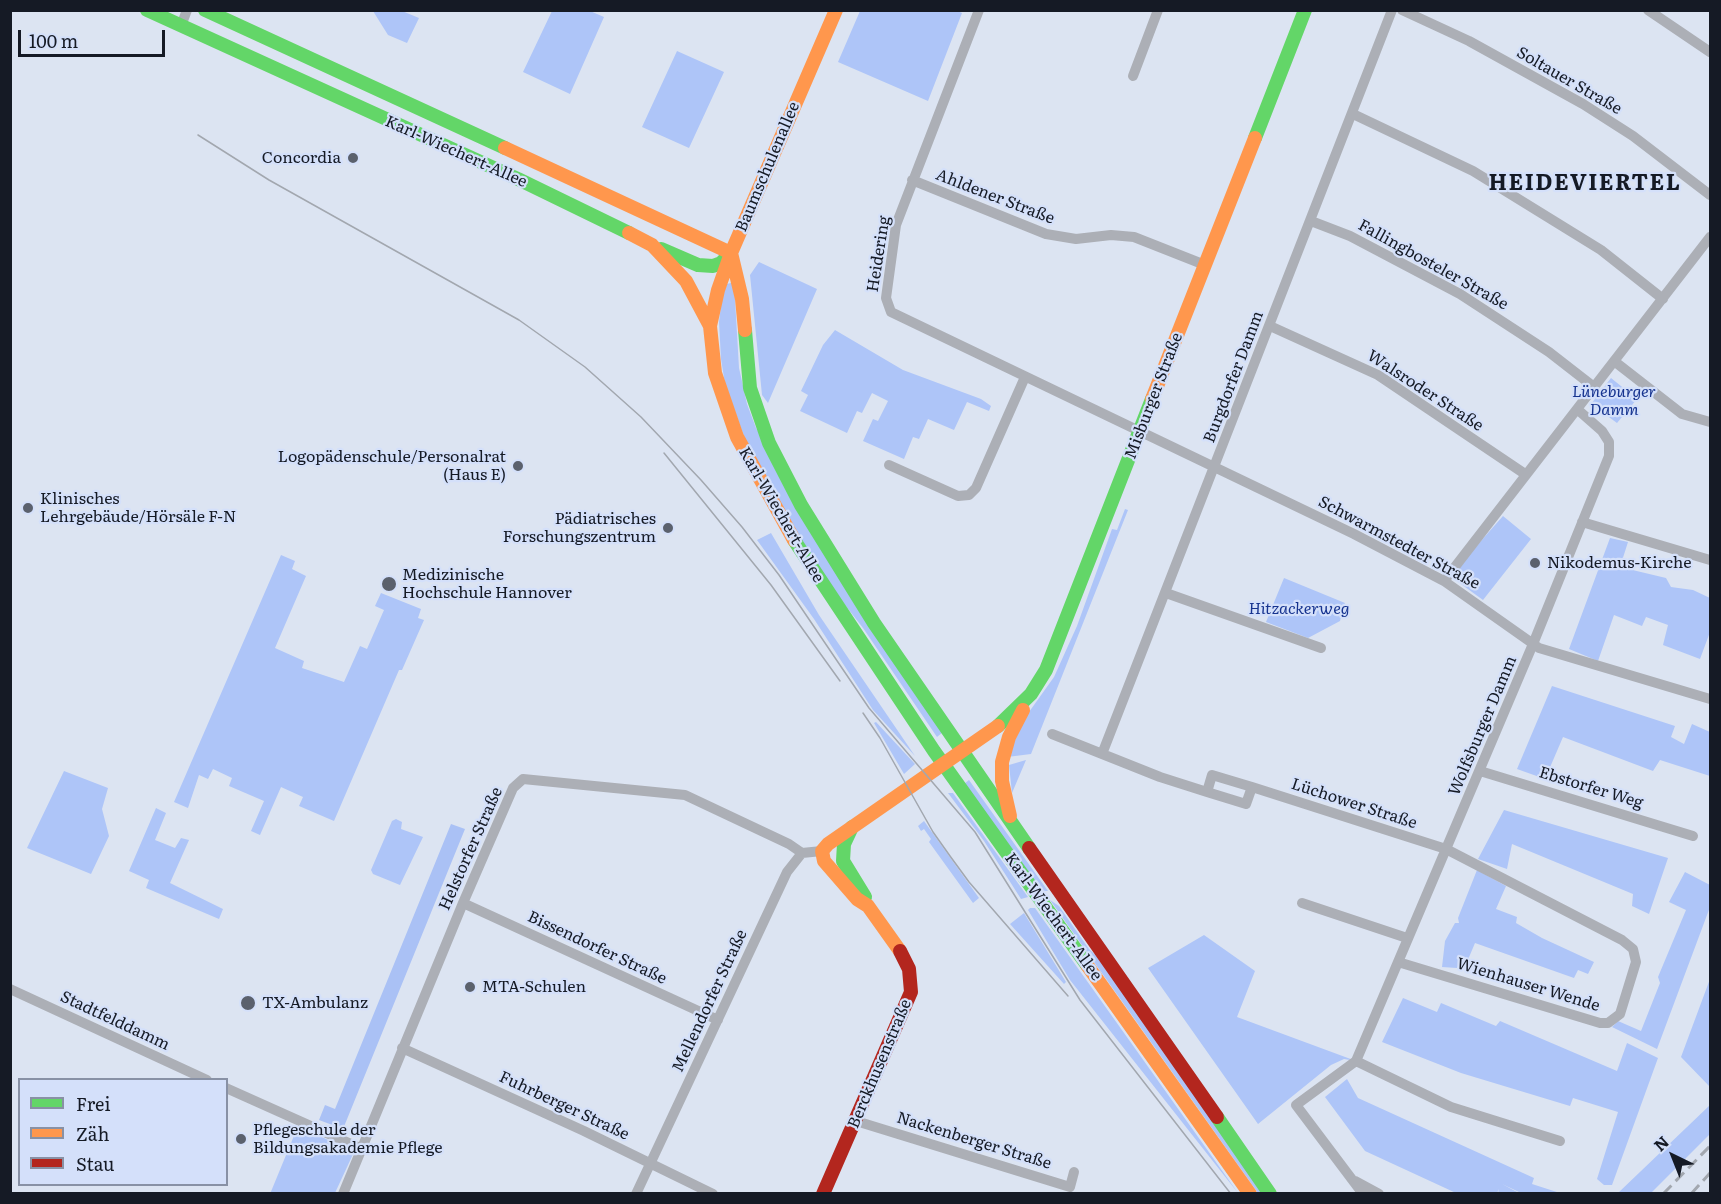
<!DOCTYPE html>
<html>
<head>
<meta charset="utf-8">
<style>
	body { margin:0 }
	#map { position:relative; width:1721px; height:1204px; overflow:hidden; background:#dce4f2; font-family:Literata,serif }
	canvas { display:block }
	.frame { position:absolute; inset:0; border:12px solid #151a25; pointer-events:none }
	.legend { position:absolute; left:18px; top:1078px; width:210px; height:108px; box-sizing:border-box; background:#d4e0fa; border:2px solid #8891a5; margin:0; padding:8px 10px; list-style:none; font-size:18px; color:#151a25 }
	.legend li { display:flex; align-items:center; gap:12px; height:30px }
	.legend b { width:30px; border:2px solid #8891a5 }
	.north { position:absolute; left:1643px; top:1126px; width:60px; height:60px; -webkit-text-stroke:4px #d4e0fa; paint-order:stroke; rotate:317deg; font-size:16px; font-weight:700; line-height:24px; text-align:center; color:#151a25 }
	.north::after { content:''; display:block; margin:auto; width:21px; height:27px; background:#151a25; clip-path:polygon(50% 0,100% 100%,50% 72%,0 100%) }
	.scale { position:absolute; left:18px; top:30px; width:147px; height:27px; box-sizing:border-box; border:3px solid #151a25; border-top:0; padding-left:8px; font-size:18px; line-height:21px; white-space:nowrap; color:#151a25; -webkit-text-stroke:4px #d4e0fa; paint-order:stroke }
</style>
</head>
<body>
<div id="map">
<canvas width="1721" height="1204"></canvas>
<div class="frame"></div>
<ul class="legend">
<li><b style="height:8px;background:#63d668"></b>Frei</li>
<li><b style="height:8px;background:#ff974d"></b>Zäh</li>
<li><b style="height:8px;background:#b3261e"></b>Stau</li>
</ul>
<div class="north">N</div>
<div class="scale">100 m</div>
</div>
<script>
const context = document.querySelector('canvas').getContext('2d');
context.lineJoin = 'round';
function fillPath(path, color) { context.fillStyle = color; context.fill(path, 'evenodd'); }
const shape = rows => new Path2D(rows.map(r => 'M' + r).join(''));
function trace(path, color, width, dash) { context.strokeStyle = color; context.lineWidth = width; context.lineCap = dash ? 'butt' : 'round'; context.setLineDash(dash || []); context.stroke(path); }
function write(font, color, halo, rows, align = 'center') {
  context.font = font + ' Literata,serif'; context.lineWidth = 4.5; context.setLineDash([]); context.textBaseline = 'middle'; context.strokeStyle = halo; context.fillStyle = color; for (const [text, x, y, turn = 0] of rows) {
    context.save(); context.translate(x, y); context.rotate((+turn || 0) * Math.PI / 180); context.textAlign = isNaN(turn) ? turn : align; if (halo) context.strokeText(text, 0, 0); context.fillText(text, 0, 0); context.restore();
  }
}
fillPath(shape([
	[955,10,962,13,928,101,838,62,860,11],
	[373,11,402,11,419,18,407,43,388,35],
	[552,11,590,11,604,17,570,94,523,72],
	[677,51,724,72,689,148,642,127],
	[759,262,817,289,768,403,762,395,750,275],
	[734,282,739,368,747,404,756,428,943,732,937,737,863,628,831,587,785,513,745,439,725,384,721,359,719,322,722,297,727,284],
	[835,330,903,370,981,399,991,406,989,411,967,402,954,430,928,419,919,439,913,437,904,459,863,441,873,419,878,421,888,401,872,393,862,413,857,411,847,433,800,411,808,395,801,391,823,345],
	[1611,378,1637,399,1617,423,1591,404],
	[1125,509,1128,510,1031,754,1007,757,1024,719,1054,677,1077,626,1112,529,1117,530],
	[1503,516,1531,539,1483,600,1450,576],
	[771,533,819,615,915,756,873,710,814,619,757,540],
	[1610,538,1628,542,1620,567,1666,578,1671,587,1693,590,1710,598,1710,632,1700,659,1663,645,1668,625,1646,617,1642,626,1614,615,1598,661,1569,649],
	[281,555,295,561,292,569,306,576,275,648,304,661,302,668,344,682,360,646,367,649,384,610,375,606,381,593,421,609,418,618,424,620,402,670,399,670,334,821,299,806,303,797,281,787,260,835,251,831,264,801,229,786,232,778,213,769,208,779,199,775,188,808,174,802],
	[1284,578,1345,603,1340,621,1308,638,1266,622],
	[1552,686,1675,726,1671,737,1684,744,1692,724,1710,732,1710,776,1660,760,1653,771,1563,737,1545,779,1517,769],
	[876,722,915,764,904,774,874,723],
	[1026,760,1012,793,1009,765],
	[64,771,108,788,102,809,109,836,91,874,27,848],
	[969,780,1048,891,1041,891,964,784],
	[948,793,953,793,1028,897,1021,899,984,841],
	[156,808,166,813,155,840,175,848,181,838,189,840,170,883,223,909,219,919,146,888,149,880,129,871],
	[1504,810,1668,858,1649,914,1632,906,1633,894,1512,844,1507,869,1478,859],
	[396,819,402,822,401,829,423,837,400,885,373,874,371,870,392,821],
	[924,821,979,898,973,903,929,842,931,839,924,829,921,831,918,826],
	[1477,870,1506,886,1496,909,1517,917,1516,923,1542,938,1594,962,1588,974,1578,970,1574,978,1475,943,1467,962,1461,960,1457,968,1442,967,1445,941,1455,923,1459,923,1458,918],
	[1685,872,1710,885,1710,907,1657,1049,1612,1027,1618,1021,1641,1031,1660,983,1658,977,1686,910,1669,902],
	[1050,900,1059,906,1089,949,1106,965,1263,1193,1258,1193],
	[1030,908,1035,908,1238,1193,1070,980,1028,910],
	[1024,913,1066,982,1064,984,1010,924],
	[1204,935,1255,971,1237,1017,1356,1061,1344,1059,1331,1065,1258,1124,1148,968],
	[1710,979,1710,1087,1681,1057],
	[1403,998,1437,1012,1441,1003,1496,1026,1500,1021,1617,1071,1627,1043,1658,1058,1612,1185,1604,1185,1597,1179,1618,1112,1573,1098,1570,1106,1461,1073,1382,1042],
	[1347,1079,1358,1098,1534,1178,1532,1184,1560,1193,1521,1193,1502,1184,1519,1193,1498,1193,1499,1189,1497,1193,1456,1193,1365,1151,1325,1097],
	[1710,1105,1710,1134,1651,1193,1618,1193],
	[298,1126,354,1152,335,1193,270,1194]
]), '#aec5f8');
fillPath(shape([
	[451,824,465,829,343,1129,319,1120,325,1105,335,1109]
]), '#aac1f5');
trace(shape([
	[979,10,896,225,886,298,891,312,1354,534,1444,581,1539,648,1710,699],
	[1402,10,1469,41,1583,104,1633,136,1710,195],
	[1648,10,1710,52],
	[181,26,187,10],
	[1133,76,1158,10],
	[1353,114,1473,171,1601,250,1663,299],
	[912,180,1046,234,1076,239,1111,235,1134,237,1205,265],
	[1311,221,1350,236,1460,294,1549,352,1594,387],
	[1270,326,1378,375,1525,474],
	[1614,361,1682,414,1710,422],
	[889,465,958,496,969,495,976,488,1025,377],
	[1582,522,1710,560],
	[1444,581,1710,237],
	[1166,593,1321,648],
	[1052,734,1160,777,1207,792,1246,804,1252,787,1212,775,1207,792],
	[1102,754,1392,10],
	[1480,771,1693,836],
	[1252,787,1446,849,1622,940,1633,949,1636,962,1620,1014,1608,1023,1600,1023,1398,962],
	[463,903,718,1020],
	[1302,903,1407,938],
	[10,989,207,1080],
	[402,1048,584,1131,713,1194],
	[1356,1061,1533,644,1609,456,1609,442,1602,431,1577,409],
	[1356,1061,1451,1107,1560,1141],
	[1356,1061,1296,1105,1363,1194],
	[226,1088,360,1148],
	[856,1121,1070,1187,1074,1172],
	[1355,1181,1379,1194],
	[343,1194,463,903,513,788,523,779,685,795,789,844,802,853,822,851],
	[636,1194,787,872,802,853]
]), '#acafb6', 10);
trace(shape([
	[147,10,518,179,629,233],
	[205,10,505,148],
	[1255,138,1305,10],
	[661,249,698,265,713,266,721,263,731,253],
	[745,330,750,388,769,443,801,505,874,623,1029,848],
	[794,540,934,751,1087,965],
	[998,726,1031,694,1046,670,1152,399],
	[852,827,844,844,843,861,865,897],
	[1217,1117,1270,1194]
]), '#63d668', 14);
trace(shape([
	[505,148,731,253,742,299,745,330],
	[629,233,652,245,686,281,710,326,715,373,737,437,794,540],
	[710,326,718,290,731,253,836,10],
	[1152,399,1255,138],
	[1010,816,1002,781,1002,762,1009,737,1023,710],
	[900,951,868,906,857,899,824,861,822,851,828,844,998,726],
	[1087,965,1250,1194]
]), '#ff974d', 14);
trace(shape([
	[1029,848,1217,1117],
	[823,1194,911,992,909,969,900,951]
]), '#b3261e', 14);
trace(shape([
	[198,135,269,180,519,320,585,367,641,417,701,480,742,527,779,575,869,708,975,832,1080,1000,1231,1194],
	[664,453,771,585,840,681],
	[863,713,880,738,933,832,950,856,969,882,1068,996]
]), '#a2a7af', 1.5);
trace(shape([
	[1663,1194,1710,1146],
	[1691,1194,1710,1173]
]), '#a2a7af', 3, [12, 6]);
for (const [x, y, r, color] of [
	[353,158,6,"#5b616d"],
	[518,466,6,"#5b616d"],
	[28,508,6,"#5b616d"],
	[668,528,6,"#5b616d"],
	[1535,563,6,"#5b616d"],
	[389,584,8,"#5b616d"],
	[470,987,6,"#5b616d"],
	[248,1003,8,"#5b616d"],
	[241,1139,6,"#5b616d"]
]) { const dot = new Path2D(); dot.arc(x, y, r, 0, 2 * Math.PI); context.fillStyle = color; context.fill(dot); trace(dot, '#d4e0fa', 2); }
write('16px', '#151a25', '#d4e0fa', [
	["Soltauer Straße",1569,81,30],
	["Karl-Wiechert-Allee",456,152,24],
	["Baumschulenallee",768,167,-67],
	["Ahldener Straße",995,197,21],
	["Heidering",879,254,-81],
	["Fallingbosteler Straße",1433,265,29],
	["Burgdorfer Damm",1234,377,-69],
	["Walsroder Straße",1425,391,33],
	["Misburger Straße",1154,396,-69],
	["Karl-Wiechert-Allee",781,515,60],
	["Schwarmstedter Straße",1399,543,28],
	["Wolfsburger Damm",1483,726,-67],
	["Ebstorfer Weg",1591,788,17],
	["Lüchower Straße",1354,804,18],
	["Helstorfer Straße",471,849,-66],
	["Karl-Wiechert-Allee",1053,917,54],
	["Bissendorfer Straße",597,948,25],
	["Wienhauser Wende",1528,985,17],
	["Mellendorfer Straße",710,1001,-65],
	["Stadtfelddamm",115,1021,25],
	["Berckhusenstraße",880,1064,-67],
	["Fuhrberger Straße",564,1106,25],
	["Nackenberger Straße",974,1141,17]
]);
write('16px', '#151a25', '#d4e0fa', [
	["Concordia",341,158,"right"],
	["Logopädenschule/Personalrat",506,457,"right"],
	["(Haus E)",506,475,"right"],
	["Klinisches",40,499],
	["Lehrgebäude/Hörsäle F-N",40,517],
	["Pädiatrisches",656,519,"right"],
	["Forschungszentrum",656,537,"right"],
	["Nikodemus-Kirche",1547,563],
	["Medizinische",402,575],
	["Hochschule Hannover",402,593],
	["MTA-Schulen",482,987],
	["TX-Ambulanz",262,1003],
	["Pflegeschule der",253,1130],
	["Bildungsakademie Pflege",253,1148]
], 'left');
write('italic 16px', '#16338f', '#d4e0fa', [
	["Lüneburger",1614,392],
	["Damm",1614,410],
	["Hitzackerweg",1299,609]
]);
context.letterSpacing = '1.5px';
write('bold 22px', '#151a25', '#d4e0fa', [
	["HEIDEVIERTEL",1585,184]
]);
context.letterSpacing = '0px';
</script>
</body>
</html>
